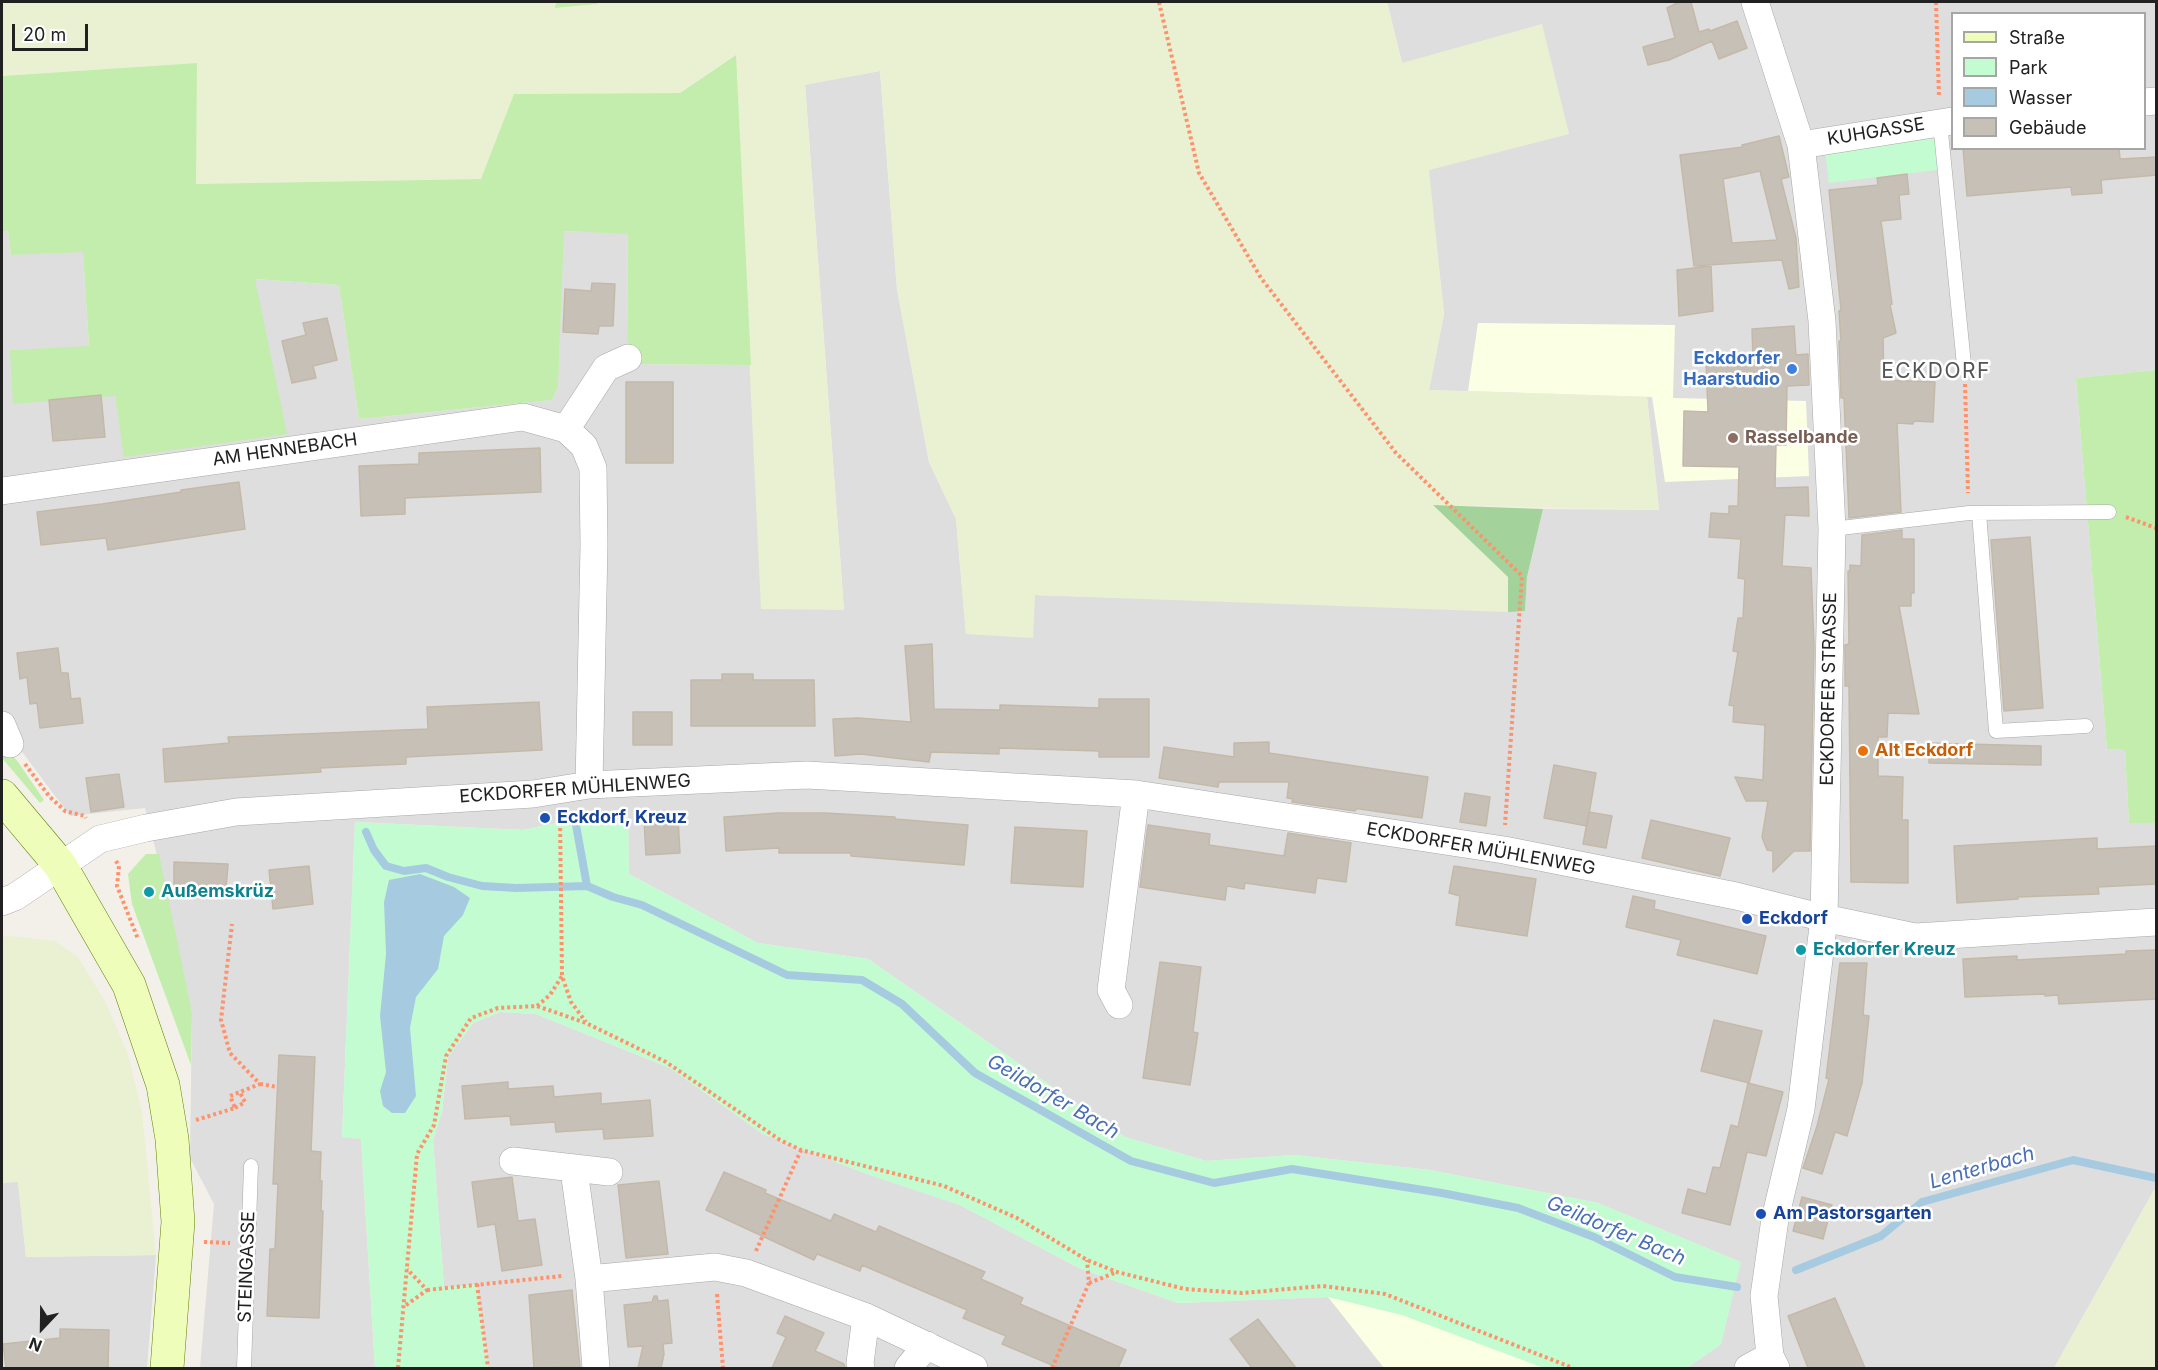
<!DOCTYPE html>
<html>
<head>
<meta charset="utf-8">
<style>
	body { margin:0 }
	#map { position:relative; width:2158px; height:1370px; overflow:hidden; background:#f2f0e8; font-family:Inter,sans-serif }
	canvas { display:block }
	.frame { position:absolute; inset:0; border:3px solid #212121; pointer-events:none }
	.legend { position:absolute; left:1951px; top:12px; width:195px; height:138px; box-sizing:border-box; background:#fff; border:2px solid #a6a6a6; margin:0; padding:8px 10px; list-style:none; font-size:18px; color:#212121 }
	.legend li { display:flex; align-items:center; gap:12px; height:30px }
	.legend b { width:30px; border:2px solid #a6a6a6 }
	.north { position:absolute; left:12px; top:1298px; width:60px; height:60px; -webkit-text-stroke:4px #fff; paint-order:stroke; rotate:202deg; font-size:16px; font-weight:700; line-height:24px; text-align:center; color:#212121 }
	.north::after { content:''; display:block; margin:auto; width:21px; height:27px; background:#212121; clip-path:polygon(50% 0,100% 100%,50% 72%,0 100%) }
	.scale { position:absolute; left:12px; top:24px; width:76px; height:27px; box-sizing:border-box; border:3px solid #212121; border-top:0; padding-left:8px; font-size:18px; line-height:21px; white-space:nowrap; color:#212121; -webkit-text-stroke:4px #fff; paint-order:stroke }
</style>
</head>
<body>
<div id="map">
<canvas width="2158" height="1370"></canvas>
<div class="frame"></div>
<ul class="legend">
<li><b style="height:8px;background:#effdbb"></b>Straße</li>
<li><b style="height:16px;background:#c4fcd1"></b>Park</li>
<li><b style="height:16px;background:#a6cbe1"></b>Wasser</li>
<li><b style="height:16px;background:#c7c0b6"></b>Gebäude</li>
</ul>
<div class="north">N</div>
<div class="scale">20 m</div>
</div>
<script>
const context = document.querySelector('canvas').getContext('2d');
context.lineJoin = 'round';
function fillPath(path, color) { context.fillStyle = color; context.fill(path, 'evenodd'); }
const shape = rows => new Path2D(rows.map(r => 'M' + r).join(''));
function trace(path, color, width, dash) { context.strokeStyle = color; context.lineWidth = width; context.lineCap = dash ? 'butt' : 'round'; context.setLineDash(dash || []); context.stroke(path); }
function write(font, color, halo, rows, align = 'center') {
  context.font = font + ' Inter,sans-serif'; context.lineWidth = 5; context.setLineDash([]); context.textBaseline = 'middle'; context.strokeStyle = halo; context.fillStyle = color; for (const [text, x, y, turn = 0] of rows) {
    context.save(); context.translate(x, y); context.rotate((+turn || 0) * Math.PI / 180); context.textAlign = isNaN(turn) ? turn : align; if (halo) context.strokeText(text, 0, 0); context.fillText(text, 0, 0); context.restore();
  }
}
fillPath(shape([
	[1387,2,2156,2,2156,370,2076,378,2107,749,2125,750,2129,823,2156,823,2156,1191,2154,1190,2054,1368,1687,1368,1721,1344,1740,1262,1598,1203,1430,1170,1294,1155,1206,1161,1125,1137,868,959,758,943,629,874,628,808,523,830,355,822,342,1137,361,1138,375,1368,200,1368,214,1204,190,1158,192,1012,159,863,145,808,70,816,2,725,2,231,8,230,11,255,83,251,89,347,10,350,115,396,125,457,254,279,339,285,359,419,552,400,558,387,563,231,628,233,627,364,751,365,844,610,805,84,880,71,897,289,929,462,956,519,966,634,1035,595,1525,611,1527,577,1543,509,1659,510,1647,397,1429,390,1444,314,1428,170,1569,133,1402,63],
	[1952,14,2144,14,2144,148,1952,148],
	[500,1012,536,1014,670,1068,763,1134,867,1174,960,1205,1079,1268,1178,1303,1328,1297,1544,1368,398,1368,444,1287,433,1140,442,1112,448,1057,473,1023],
	[18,1181,26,1257,156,1255,147,1368,2,1368,2,1183]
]), '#dfdede');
fillPath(shape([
	[1478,323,1675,325,1673,398,1806,401,1809,476,1665,482,1652,397,1468,391],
	[1328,1297,1402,1315,1544,1368,1384,1368]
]), '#fbffe3');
fillPath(shape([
	[4,2,555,2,555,8,597,4,598,2,1387,2,1402,63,1542,24,1569,134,1429,170,1444,314,1429,390,1647,397,1659,510,1434,505,1508,577,1508,612,1035,595,1033,638,966,634,956,519,929,462,897,289,880,71,805,85,844,610,761,609,735,55,680,93,514,94,482,179,195,184,197,63,2,76,2,10],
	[9,936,55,941,78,957,106,1003,128,1054,142,1112,156,1255,26,1257,18,1182,2,1183,2,937],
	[2154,1190,2156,1191,2156,1368,2054,1368]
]), '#eaf1d3');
fillPath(shape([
	[556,2,598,2,597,4,555,8],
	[736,55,751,365,627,364,628,234,564,231,558,387,552,400,359,419,339,285,255,279,287,434,124,457,115,396,13,404,10,350,89,346,83,252,11,255,8,231,2,231,2,76,197,63,196,184,481,179,514,94,680,93],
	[2156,370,2156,823,2129,823,2125,750,2107,749,2076,378],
	[2,743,18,762,44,800,40,803,2,758],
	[146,854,159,854,192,1012,191,1065,132,904,128,874]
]), '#c2edac');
fillPath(shape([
	[1433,505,1543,509,1527,577,1525,611,1508,612,1508,577]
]), '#a3d39b');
fillPath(shape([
	[1940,138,1944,169,1829,183,1825,151],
	[628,808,629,874,758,943,868,959,1125,1137,1206,1161,1294,1155,1430,1170,1598,1203,1741,1262,1721,1344,1687,1368,1544,1368,1402,1315,1328,1297,1178,1303,1079,1268,960,1205,867,1174,763,1134,670,1068,536,1014,500,1012,473,1023,448,1057,442,1112,433,1140,444,1287,477,1284,488,1367,375,1368,361,1139,342,1137,355,822,523,830]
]), '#c4fcd1');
fillPath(shape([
	[420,874,454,887,470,898,463,915,444,936,438,969,416,997,410,1028,416,1096,405,1113,392,1113,383,1106,380,1091,386,1072,380,1016,386,954,384,902,389,880]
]), '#a6cbe1');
trace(shape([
	[576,825,587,886],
	[366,832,374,850,386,866,404,871,426,868,448,877,482,886,516,888,587,886,613,897,642,905,787,975,862,980,902,1004,975,1073,1131,1161,1214,1183,1292,1169,1442,1193,1518,1208,1594,1237,1675,1277,1737,1287],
	[1796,1270,1881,1236,1922,1202,2073,1160,2156,1178]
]), '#a6cbe1', 8);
const building = shape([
	[1679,2,1691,2,1699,32,1709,29,1710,31,1737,21,1747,48,1719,59,1712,41,1669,60,1648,65,1643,47,1675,38,1667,8,1679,2],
	[1779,136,1789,177,1781,179,1796,238,1799,287,1789,289,1782,260,1694,266,1680,155,1743,147,1742,145,1779,136],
	[1760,171,1777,240,1732,243,1723,179,1760,171],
	[1963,148,2119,148,2120,159,2157,157,2157,175,2101,180,2102,193,2072,195,2071,187,1967,196,1963,148],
	[1907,174,1909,194,1899,195,1901,219,1881,221,1892,304,1890,305,1896,333,1883,338,1884,380,1935,382,1933,422,1914,421,1913,424,1897,423,1901,512,1849,518,1844,398,1841,398,1839,341,1841,341,1839,311,1841,310,1829,190,1878,185,1877,178,1907,174],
	[1711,266,1713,311,1679,316,1677,270,1711,266],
	[592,283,615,284,613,326,599,326,598,334,563,332,565,289,591,291,592,283],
	[327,318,337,360,313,366,316,378,292,383,282,341,306,335,303,323,327,318],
	[1794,326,1796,355,1808,354,1809,385,1787,386,1786,445,1776,445,1775,488,1808,487,1809,516,1785,515,1782,566,1811,568,1814,645,1810,851,1794,851,1773,872,1773,851,1767,850,1762,837,1768,801,1746,801,1735,777,1763,780,1765,725,1733,722,1734,706,1729,705,1738,652,1733,651,1738,618,1743,618,1745,579,1738,578,1741,539,1709,537,1711,513,1729,514,1729,506,1738,506,1739,467,1683,466,1684,411,1708,412,1706,360,1753,358,1752,329,1794,326],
	[626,382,673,382,673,463,626,463,626,382],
	[101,395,105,437,53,441,49,400,101,395],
	[540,448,541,492,405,498,405,514,361,516,359,466,419,464,419,453,540,448],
	[239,482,245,529,108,550,106,538,41,545,37,512,102,504,181,492,181,490,239,482],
	[1902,530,1902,539,1914,539,1914,593,1911,593,1911,606,1899,606,1919,714,1888,713,1887,737,1878,737,1878,776,1903,777,1902,820,1908,820,1908,883,1851,882,1849,686,1845,686,1845,645,1849,644,1848,571,1850,571,1850,565,1861,566,1862,535,1902,530],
	[2030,537,2043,708,2004,711,1991,540,2030,537],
	[932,644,934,709,1000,710,1000,705,1099,708,1099,699,1149,699,1149,757,1099,757,1099,751,999,748,999,754,931,752,929,762,860,754,835,756,833,719,858,718,911,722,905,646,932,644],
	[58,648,61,673,68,673,71,699,80,698,83,723,40,728,37,703,30,704,27,677,20,679,17,653,58,648],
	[722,674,753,674,753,680,814,680,815,726,691,726,691,680,722,680,722,674],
	[539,702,542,750,406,757,406,764,320,768,321,772,165,782,163,749,229,743,228,737,428,729,427,707,539,702],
	[633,712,672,712,672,745,633,745,633,712],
	[1269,742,1269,753,1428,777,1422,818,1360,809,1356,809,1355,811,1292,802,1293,799,1287,798,1289,782,1219,782,1218,787,1159,778,1164,747,1234,757,1234,743,1269,742],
	[1929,743,2041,746,2041,765,1929,763,1929,743],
	[1554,765,1596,773,1587,826,1544,818,1554,765],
	[119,774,124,807,91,812,86,778,119,774],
	[1465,793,1490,797,1486,826,1460,822,1465,793],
	[1589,812,1612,816,1606,848,1583,844,1589,812],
	[778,813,825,813,895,817,895,819,968,825,964,865,851,856,851,853,779,853,779,848,726,851,724,817,778,813],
	[678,818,680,853,646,855,644,820,678,818],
	[1651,820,1730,838,1720,876,1642,858,1651,820],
	[1148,825,1210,834,1209,845,1284,856,1288,833,1351,843,1346,882,1317,878,1315,893,1245,883,1244,889,1227,886,1225,900,1140,887,1148,825],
	[1015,827,1087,831,1083,887,1011,883,1015,827],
	[2097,838,2097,849,2157,846,2157,884,2098,887,2099,894,2018,897,2018,899,1957,903,1954,846,2097,838],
	[174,862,228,864,226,889,174,887,174,862],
	[309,866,313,904,273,909,269,870,309,866],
	[1454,866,1536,879,1527,936,1456,925,1460,896,1449,893,1454,866],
	[1633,896,1655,901,1654,909,1766,936,1757,974,1677,955,1681,940,1626,927,1633,896],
	[2157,950,2157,999,2059,1004,2058,995,2045,996,2045,994,1965,997,1963,959,2017,956,2017,960,2126,954,2126,951,2157,950],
	[1160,962,1201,967,1193,1032,1198,1033,1190,1085,1143,1078,1160,962],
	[1840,963,1867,963,1863,1015,1869,1016,1862,1083,1847,1136,1835,1132,1822,1174,1803,1168,1817,1126,1829,1079,1826,1078,1840,963],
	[1714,1020,1762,1031,1749,1083,1701,1071,1714,1020],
	[279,1055,315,1057,311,1151,321,1152,320,1181,322,1181,321,1211,323,1211,319,1318,267,1316,270,1249,275,1249,278,1184,273,1184,279,1055],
	[508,1082,508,1089,553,1086,554,1097,601,1093,601,1104,650,1100,653,1136,604,1139,603,1129,556,1132,555,1122,511,1125,510,1116,465,1119,462,1086,508,1082],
	[1748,1083,1783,1092,1766,1156,1747,1152,1730,1225,1682,1213,1688,1189,1706,1194,1713,1167,1720,1168,1731,1125,1738,1127,1748,1083],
	[724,1172,766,1190,765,1193,831,1221,834,1214,876,1232,879,1226,985,1272,981,1279,1023,1298,1020,1304,1126,1350,1118,1368,1059,1368,1002,1344,1006,1336,963,1318,967,1310,862,1265,860,1271,817,1254,814,1260,706,1210,724,1172],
	[512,1177,518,1221,535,1219,542,1265,502,1271,495,1224,478,1227,472,1182,512,1177],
	[659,1181,668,1254,626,1258,618,1185,659,1181],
	[1802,1197,1832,1205,1823,1239,1793,1231,1802,1197],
	[572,1290,580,1367,534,1368,529,1295,572,1290],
	[654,1296,657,1296,658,1301,668,1300,672,1343,663,1344,664,1354,661,1368,638,1368,643,1346,628,1347,624,1305,652,1302,654,1296],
	[1835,1298,1865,1368,1808,1368,1788,1316,1835,1298],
	[785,1316,824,1333,815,1351,844,1364,845,1368,772,1368,786,1337,777,1333,785,1316],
	[1258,1319,1272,1337,1296,1368,1252,1368,1230,1339,1258,1319],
	[60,1329,109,1330,108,1368,6,1368,3,1344,60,1338,60,1329]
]);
fillPath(building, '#c7c0b6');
trace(building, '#c4b9a9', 1.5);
const service = shape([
	[1940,122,1964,365],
	[1979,513,1996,731,2086,726],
	[1832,529,1969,513,2109,512],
	[244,1368,251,1166]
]);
const minor = shape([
	[1755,2,1801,145,1822,321,1832,529,1824,918,1801,1109,1775,1219,1764,1296,1770,1356,1776,1368],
	[2144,102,2156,101],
	[1801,145,1952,121],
	[566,429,606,368,628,358],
	[2,491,523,417,566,429,584,446,593,468,594,545,589,785],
	[2,725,10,744],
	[2,902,15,897,100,839,146,828,236,812,533,794,589,785,807,775,1136,794,1504,850,1736,896,1824,918,1915,937,2156,922],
	[1119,1005,1111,990,1136,794],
	[513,1161,609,1172],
	[574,1170,589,1279,596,1368],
	[589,1279,715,1267,746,1273,866,1317,974,1368],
	[861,1368,860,1363,866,1317],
	[908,1368,927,1345],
	[1748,1368,1770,1356]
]);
const secondary = shape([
	[2,796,60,865,129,985,163,1085,172,1139,178,1222,167,1368]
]);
trace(service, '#a8a8a8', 15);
trace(minor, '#a8a8a8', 28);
trace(secondary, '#5f8000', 34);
trace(shape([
	[1159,2,1199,173,1261,278,1396,453,1522,576,1505,825],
	[1936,2,1939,97],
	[1965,384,1968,493],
	[2126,517,2156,528],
	[25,764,49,796,65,811,85,816,86,818],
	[560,816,562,976],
	[116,861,119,866,117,886,138,939],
	[537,1006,550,995,562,976,571,1002,586,1022],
	[260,1084,277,1087],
	[235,1108,245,1102,239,1091],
	[196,1120,235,1108,230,1096,260,1084,230,1053,221,1020,232,924],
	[204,1242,230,1243],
	[756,1251,801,1150],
	[1089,1283,1117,1272],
	[477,1284,488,1368],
	[427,1290,562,1276],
	[717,1294,723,1368],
	[406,1305,427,1290,407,1269],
	[398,1368,417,1154,434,1125,446,1056,471,1018,498,1008,537,1006,586,1023,666,1062,780,1140,801,1150,944,1186,1017,1218,1087,1260,1117,1272,1185,1289,1242,1293,1323,1286,1385,1294,1573,1368],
	[1052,1368,1089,1283,1087,1260]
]), '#ff916b', 4, [3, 3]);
trace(service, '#fff', 14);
trace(minor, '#fff', 27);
trace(secondary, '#effdbb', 33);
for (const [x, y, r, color] of [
	[1792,369,6,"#3f7fe0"],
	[1733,438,6,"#8d6e63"],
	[1863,751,6,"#e8710a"],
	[545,818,6,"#1a4fb4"],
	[149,892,6,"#0f9aa8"],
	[1747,919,6,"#1a4fb4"],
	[1801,950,6,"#0f9aa8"],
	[1761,1214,6,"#1a4fb4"]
]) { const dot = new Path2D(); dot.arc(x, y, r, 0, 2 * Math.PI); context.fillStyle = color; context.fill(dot); trace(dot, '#fff', 2); }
write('18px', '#212121', '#fff', [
	["KUHGASSE",1876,132,-9],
	["AM HENNEBACH",285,450,-8],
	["ECKDORFER STRASSE",1829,689,-89],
	["ECKDORFER MÜHLENWEG",575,789,-4],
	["ECKDORFER MÜHLENWEG",1481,849,10],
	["STEINGASSE",247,1267,-88]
]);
write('bold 18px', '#366cbe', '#fff', [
	["Eckdorfer",1780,359],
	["Haarstudio",1780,380]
], 'right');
write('bold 18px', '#785e54', '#fff', [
	["Rasselbande",1745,438]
], 'left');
write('bold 18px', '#c56008', '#fff', [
	["Alt Eckdorf",1875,751]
], 'left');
write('bold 18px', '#164399', '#fff', [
	["Eckdorf, Kreuz",557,818],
	["Eckdorf",1759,919],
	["Am Pastorsgarten",1773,1214]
], 'left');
write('bold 18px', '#0d838f', '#fff', [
	["Außemskrüz",161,892],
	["Eckdorfer Kreuz",1813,950]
], 'left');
write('italic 20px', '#486fb7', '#fff', [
	["Geildorfer Bach",1053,1097,30],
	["Lenterbach",1982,1168,-16],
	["Geildorfer Bach",1616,1231,23]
]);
context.letterSpacing = '1.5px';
write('21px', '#545454', '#fff', [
	["ECKDORF",1936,372]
]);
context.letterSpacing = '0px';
</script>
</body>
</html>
